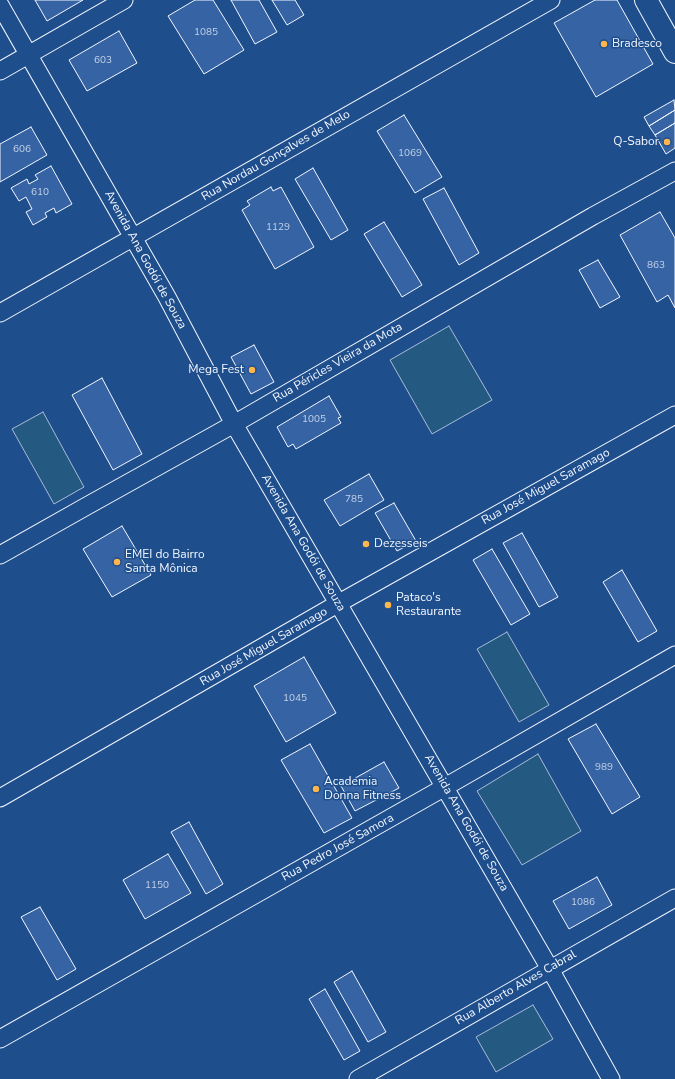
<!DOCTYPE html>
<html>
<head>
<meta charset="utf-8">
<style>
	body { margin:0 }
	canvas { display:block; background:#1f4e8c }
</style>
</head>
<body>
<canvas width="675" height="1079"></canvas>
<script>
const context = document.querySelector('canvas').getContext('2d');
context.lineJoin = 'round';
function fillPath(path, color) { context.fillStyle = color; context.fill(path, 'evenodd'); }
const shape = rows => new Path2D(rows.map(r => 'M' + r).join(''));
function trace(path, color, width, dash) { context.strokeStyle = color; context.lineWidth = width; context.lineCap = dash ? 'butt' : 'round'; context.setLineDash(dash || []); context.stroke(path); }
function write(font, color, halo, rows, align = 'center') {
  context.font = font + ' "Nunito Sans",sans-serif'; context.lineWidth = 3; context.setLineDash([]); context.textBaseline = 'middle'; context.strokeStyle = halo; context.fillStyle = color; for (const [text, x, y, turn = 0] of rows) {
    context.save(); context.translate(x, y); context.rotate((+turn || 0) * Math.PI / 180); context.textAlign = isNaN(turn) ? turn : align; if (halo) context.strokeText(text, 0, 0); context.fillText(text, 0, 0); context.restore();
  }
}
const green = shape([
	[449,326,492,400,432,434,390,360,449,326],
	[43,412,84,487,54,504,12,429,43,412],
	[507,632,549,705,519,722,477,649,507,632],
	[538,754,581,831,522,865,477,791,538,754],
	[533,1005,553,1039,496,1072,476,1037,533,1005]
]);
fillPath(green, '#245a82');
trace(green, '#a8bbd7', 1);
const building = shape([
	[35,0,83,0,47,21,35,0],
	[195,0,213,0,244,50,204,74,168,16,195,0],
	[231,0,259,0,277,32,255,44,231,0],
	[272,0,295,0,304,15,287,25,272,0],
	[595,0,617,0,653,64,596,97,554,23,595,0],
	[119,31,137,63,87,91,69,60,119,31],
	[674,100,675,110,649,126,644,117,674,100],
	[675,110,675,123,655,135,649,126,675,110],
	[404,115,442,177,415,193,377,131,404,115],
	[675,123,675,148,666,154,655,135,675,123],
	[31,127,47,155,0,182,0,144,31,127],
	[51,166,72,204,56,213,54,208,45,213,47,217,33,225,26,212,32,209,26,197,19,201,11,188,27,179,29,184,38,179,35,175,51,166],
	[313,168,348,230,331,240,295,179,313,168],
	[271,187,273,191,281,187,314,247,275,269,242,210,250,205,247,201,271,187],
	[444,188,479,253,459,265,423,199,444,188],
	[660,212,675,238,675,308,668,295,657,302,620,235,660,212],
	[384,222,422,285,402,297,364,234,384,222],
	[598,260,620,297,600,308,579,270,598,260],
	[254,345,274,382,251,394,231,357,254,345],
	[102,378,142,454,113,470,72,395,102,378],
	[329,396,341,417,338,418,341,423,296,449,293,444,288,447,277,427,329,396],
	[369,474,384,500,340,526,324,500,369,474],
	[394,503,416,541,397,551,375,513,394,503],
	[122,526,151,575,112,597,83,549,122,526],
	[522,533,558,597,539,607,503,543,522,533],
	[492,549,530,614,511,625,473,560,492,549],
	[622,570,657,631,638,642,603,582,622,570],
	[304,657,336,713,286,742,254,686,304,657],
	[596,724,640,797,612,814,568,739,596,724],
	[310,744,352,818,324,833,281,760,310,744],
	[384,762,399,788,355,811,341,786,384,762],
	[189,822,223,884,206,894,171,832,189,822],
	[168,854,191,893,145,919,123,880,168,854],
	[597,877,612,905,569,929,553,901,597,877],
	[40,907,76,969,57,980,21,917,40,907],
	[352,971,386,1032,368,1042,334,982,352,971],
	[325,989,360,1051,344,1060,309,999,325,989]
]);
fillPath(building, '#3563a3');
trace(building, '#f2f6ff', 1);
const street = shape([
	[0,5,167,297,234,424,550,969,611,1079],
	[0,71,124,0],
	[0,313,551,0],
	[0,555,85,507,234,424,593,216,675,171],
	[0,798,339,603,675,415],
	[0,1039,445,787,675,655],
	[358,1079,675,898]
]);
const secondary = shape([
	[646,0,675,52]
]);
trace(street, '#f2f6ff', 19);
trace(secondary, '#f2f6ff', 24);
trace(street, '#1f4e8c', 17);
trace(secondary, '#1f4e8c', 22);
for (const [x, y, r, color] of [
	[604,44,4,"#ffb74d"],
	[667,142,4,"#ffb74d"],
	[252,370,4,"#ffb74d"],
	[366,544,4,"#ffb74d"],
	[117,562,4,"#ffb74d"],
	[388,605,4,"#ffb74d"],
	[316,789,4,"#ffb74d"]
]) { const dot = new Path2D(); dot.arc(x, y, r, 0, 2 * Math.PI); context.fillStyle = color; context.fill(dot); trace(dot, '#1f4e8c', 1.5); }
write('10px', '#c3d1e8', null, [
	["1085",206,33],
	["603",103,61],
	["606",22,150],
	["1069",410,154],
	["610",40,193],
	["1129",278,228],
	["863",656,266],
	["1005",314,420],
	["785",354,500],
	["1045",295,699],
	["989",604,768],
	["1150",157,886],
	["1086",583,903]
]);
write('12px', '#f2f6ff', '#1f4e8c', [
	["Bradesco",612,44],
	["Q-Sabor",659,142,"right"],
	["Mega Fest",244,370,"right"],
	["Dezesseis",374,544],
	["EMEI do Bairro",125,555],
	["Santa Mônica",125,569],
	["Pataco's",396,598],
	["Restaurante",396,612],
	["Academia",324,782],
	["Donna Fitness",324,796]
], 'left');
write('12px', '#f2f6ff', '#1f4e8c', [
	["Rua Nordau Gonçalves de Melo",276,156,-30],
	["Avenida Ana Godói de Souza",145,260,61],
	["Rua Péricles Vieira da Mota",338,363,-30],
	["Rua José Miguel Saramago",546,487,-29],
	["Avenida Ana Godói de Souza",303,543,60],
	["Rua José Miguel Saramago",264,647,-30],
	["Avenida Ana Godói de Souza",466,823,60],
	["Rua Pedro José Samora",338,848,-29],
	["Rua Alberto Alves Cabral",516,988,-30]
]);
</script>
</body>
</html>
